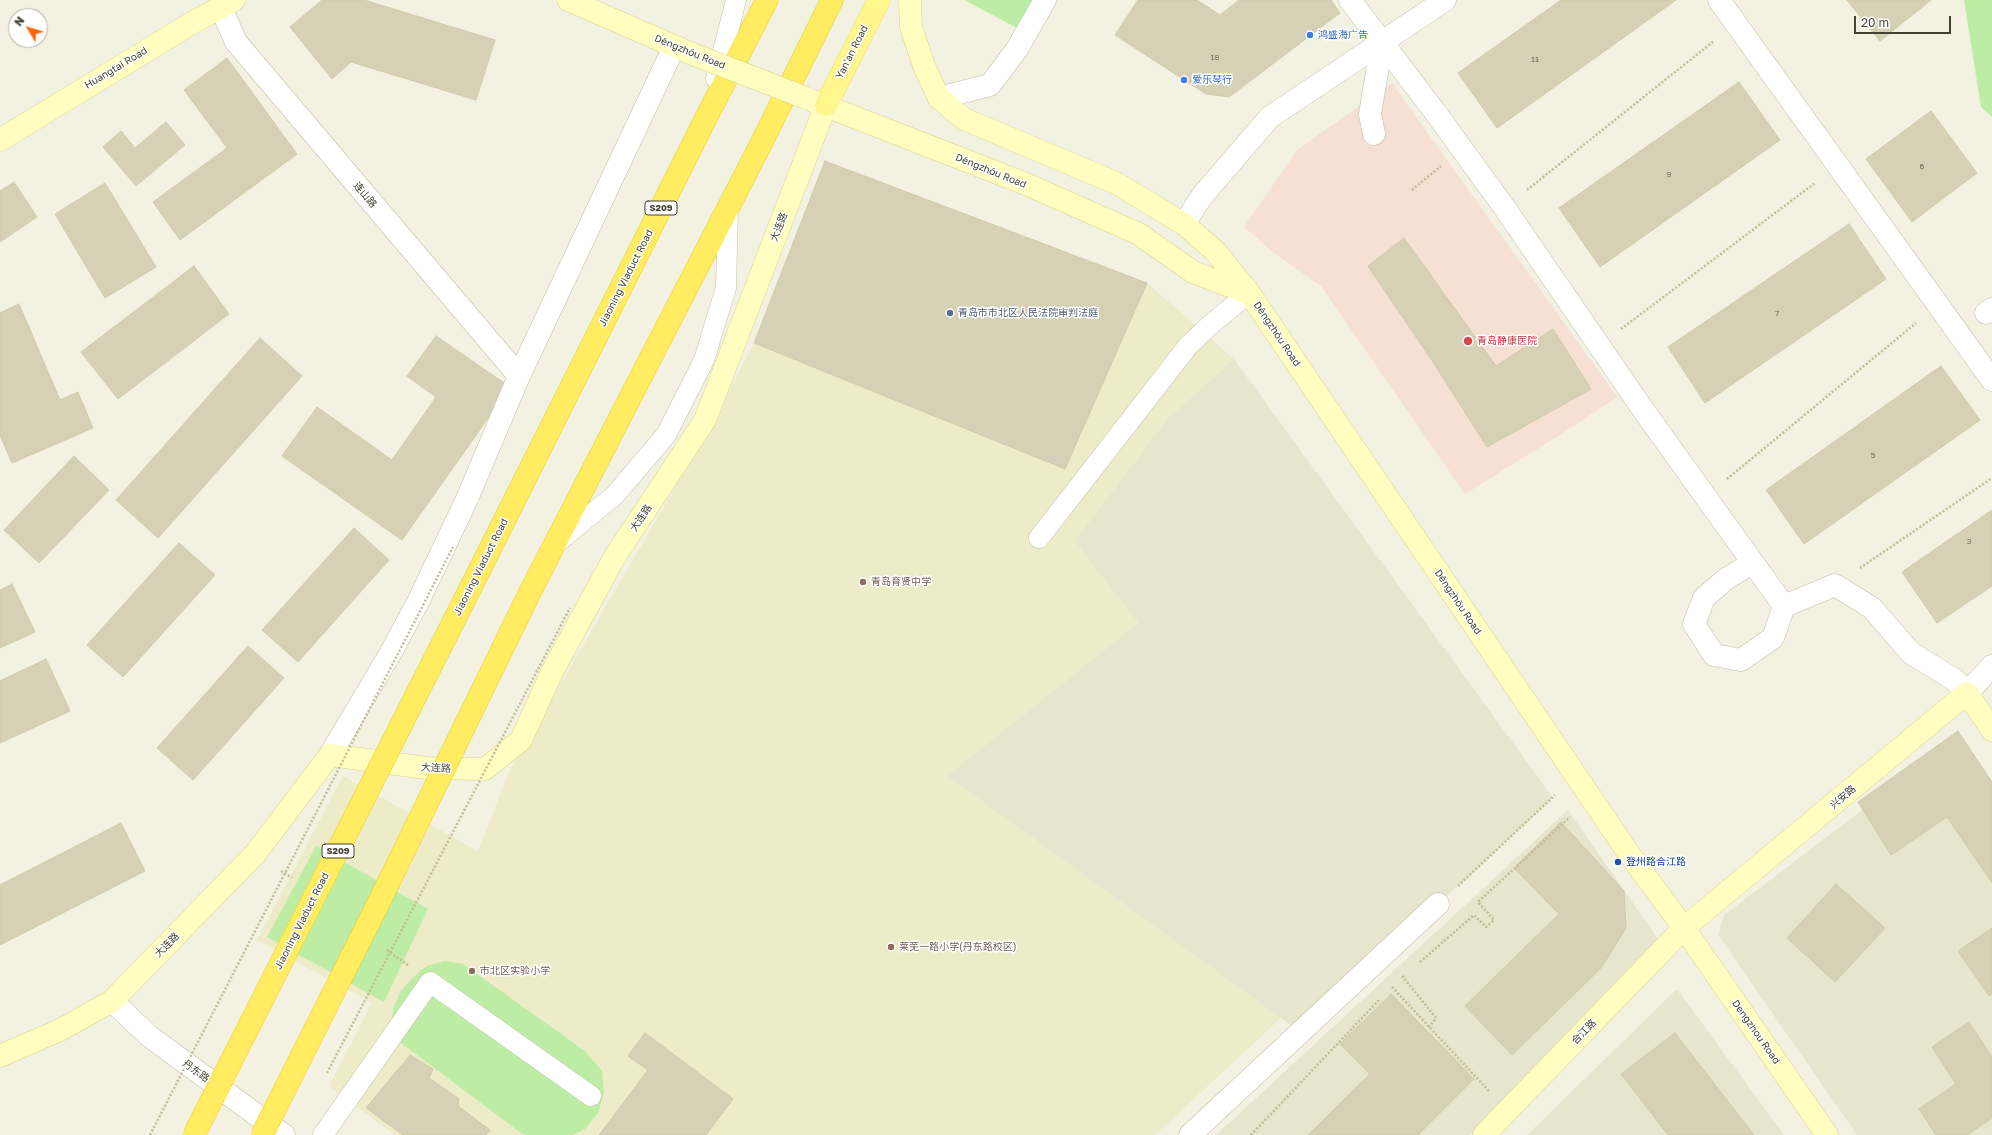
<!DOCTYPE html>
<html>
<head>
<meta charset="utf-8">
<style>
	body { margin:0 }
	#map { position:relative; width:1992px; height:1135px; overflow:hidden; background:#f3f1e1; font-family:"Golos Text",sans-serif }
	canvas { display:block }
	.north { position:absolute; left:8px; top:8px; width:40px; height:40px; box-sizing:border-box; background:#fff; border:1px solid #b5b3ad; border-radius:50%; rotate:308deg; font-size:11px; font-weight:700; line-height:16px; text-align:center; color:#454132 }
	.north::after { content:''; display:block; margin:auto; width:14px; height:18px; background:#ff640c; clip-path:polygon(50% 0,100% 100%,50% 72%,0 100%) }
	.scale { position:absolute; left:1854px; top:16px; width:97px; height:18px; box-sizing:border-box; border:2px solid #454132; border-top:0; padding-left:5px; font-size:12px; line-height:14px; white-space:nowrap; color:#454132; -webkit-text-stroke:3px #fff; paint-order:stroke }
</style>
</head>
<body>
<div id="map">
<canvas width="1992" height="1135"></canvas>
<div class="north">N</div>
<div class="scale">20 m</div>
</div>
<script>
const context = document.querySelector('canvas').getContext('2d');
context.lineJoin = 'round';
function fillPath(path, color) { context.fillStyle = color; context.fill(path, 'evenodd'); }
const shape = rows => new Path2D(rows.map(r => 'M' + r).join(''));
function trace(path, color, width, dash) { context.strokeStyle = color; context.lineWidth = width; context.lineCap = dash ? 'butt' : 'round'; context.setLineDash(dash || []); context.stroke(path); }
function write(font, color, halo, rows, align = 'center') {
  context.font = font + ' "Golos Text","Noto Sans SC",sans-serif'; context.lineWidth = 3; context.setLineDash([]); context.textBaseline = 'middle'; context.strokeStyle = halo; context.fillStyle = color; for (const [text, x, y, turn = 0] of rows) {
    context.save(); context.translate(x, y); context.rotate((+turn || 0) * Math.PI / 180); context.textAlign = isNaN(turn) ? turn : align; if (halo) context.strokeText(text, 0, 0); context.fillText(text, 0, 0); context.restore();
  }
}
fillPath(shape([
	[1234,359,1553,798,1300,1032,947,776,1138,623,1074,541,1168,418],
	[1953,741,1992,800,1992,1135,1857,1135,1718,935,1724,915],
	[1568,810,1663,946,1470,1135,1216,1135],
	[1677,989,1784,1135,1527,1135]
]), '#e8e5cf');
fillPath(shape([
	[1147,283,1234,359,1168,418,1075,541,1138,623,947,776,1281,1018,1155,1135,395,1135,329,1086,372,1003,257,940,343,776,478,851,509,772,710,428,754,343,1065,469]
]), '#eeebc9');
fillPath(shape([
	[1392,83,1617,397,1574,426,1465,494,1321,286,1273,252,1244,227,1297,150]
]), '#f6dfd3');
fillPath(shape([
	[964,0,1034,0,1019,29],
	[1964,0,1992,0,1992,117,1981,107],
	[316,846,428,909,384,1002,267,937],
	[445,961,463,964,585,1051,602,1071,604,1092,598,1113,585,1129,573,1135,527,1135,521,1133,401,1043,391,1029,393,1009,400,992,412,978,427,966]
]), '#bdeda5');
const building = shape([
	[322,0,364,0,495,40,476,100,351,62,332,79,290,27,322,0],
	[1138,0,1197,0,1220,15,1239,0,1331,0,1340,13,1229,97,1206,94,1115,35,1138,0],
	[1561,0,1676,0,1497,128,1458,73,1561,0],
	[1847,0,1931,0,1880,41,1847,0],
	[227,58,297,154,180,240,153,202,227,148,184,90,227,58],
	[1739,82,1780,140,1600,267,1559,208,1739,82],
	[1931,111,1977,173,1912,222,1866,159,1931,111],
	[166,122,185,145,136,186,103,147,121,131,135,148,166,122],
	[825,161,1147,283,1065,469,754,343,825,161],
	[14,182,37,217,0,242,0,191,14,182],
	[105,183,156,267,105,298,55,214,105,183],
	[1849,224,1886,279,1705,403,1668,347,1849,224],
	[1404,238,1496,366,1553,329,1591,389,1487,447,1433,362,1368,266,1404,238],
	[194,266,229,314,118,399,81,352,194,266],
	[19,304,60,400,78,392,93,428,12,463,0,435,0,313,19,304],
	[436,336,510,387,402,540,282,456,317,407,392,460,436,397,407,376,436,336],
	[260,338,302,376,158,538,116,500,260,338],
	[1941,366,1980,420,1804,544,1766,490,1941,366],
	[74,456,109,490,39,563,4,530,74,456],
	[1992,510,1992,586,1937,623,1902,572,1992,510],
	[354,528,389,560,298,662,262,630,354,528],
	[179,543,215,575,123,677,87,645,179,543],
	[12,584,35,632,0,648,0,590,12,584],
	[248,646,284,678,193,780,157,748,248,646],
	[46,659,70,711,0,743,0,681,46,659],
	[1958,731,1992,782,1992,883,1947,817,1891,855,1858,802,1958,731],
	[1561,822,1624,891,1626,928,1601,968,1512,1055,1465,1006,1559,914,1514,868,1561,822],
	[121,823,145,871,0,945,0,885,121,823],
	[1836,884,1885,928,1835,982,1787,938,1836,884],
	[1992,928,1992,994,1989,996,1958,951,1992,928],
	[1391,994,1474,1079,1418,1135,1308,1135,1370,1074,1340,1044,1391,994],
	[1969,1022,1992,1057,1992,1118,1967,1135,1936,1135,1919,1109,1956,1084,1932,1047,1969,1022],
	[645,1033,733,1099,706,1135,599,1135,648,1070,628,1056,645,1033],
	[1675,1033,1754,1135,1668,1135,1621,1074,1675,1033],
	[410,1055,433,1069,429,1078,459,1099,458,1106,490,1130,486,1135,403,1135,366,1108,410,1055]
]);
fillPath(building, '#d5d0b6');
trace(building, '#d1caa8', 1);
const lane = shape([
	[716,79,736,0],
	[1039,538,1188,346,1209,326,1249,293],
	[554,545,615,495,666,435,704,360,726,288,728,209],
	[323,1135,430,982,591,1096]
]);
const street = shape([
	[1350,0,1438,116,1504,207,1644,411,1784,606,1773,638,1741,660,1714,655,1694,624,1704,598,1726,579,1752,563],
	[1719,0,1992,380],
	[221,8,236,42,519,376],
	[939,98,990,85,1017,49,1045,0],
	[1374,134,1370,114,1382,42],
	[1184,224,1202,196,1270,117,1445,0],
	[1986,313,1992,309],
	[1784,606,1835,585,1872,608,1911,653,1955,680,1967,693,1992,666],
	[330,755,390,654,418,602,467,499,519,376,674,47],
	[112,1001,149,1036,284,1135],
	[1190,1135,1438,904]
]);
const secondary = shape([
	[568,0,690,53],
	[910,0,911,27,924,66,939,98,964,119,1116,183,1184,224,1215,251,1249,293,1627,851,1684,928,1827,1135],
	[813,101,1026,184,1139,234,1193,272,1248,293],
	[0,140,192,23,234,0],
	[0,1056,60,1030,112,1001,255,854,330,755,426,768,485,769,521,740,552,672,614,558,705,420,826,105],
	[1484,1135,1684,928,1967,693,1992,730]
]);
const primary = shape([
	[826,105,879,0]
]);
const highway = shape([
	[481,567,708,114,767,0],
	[531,590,762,142,832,0]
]);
trace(lane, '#c2bea6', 21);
trace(street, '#c2bea6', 23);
trace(secondary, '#d8d48b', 23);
trace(primary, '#f1e352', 23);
trace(highway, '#efce20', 23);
trace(shape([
	[1412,190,1441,166],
	[1527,190,1714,41],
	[1621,329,1815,183],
	[1727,479,1916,323],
	[1860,568,1992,478],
	[281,871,292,878],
	[1458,886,1555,795],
	[387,950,409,966],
	[1420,962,1474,915,1486,927,1494,920,1478,902,1570,817],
	[1404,976,1403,977,1436,1018,1429,1027],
	[1392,987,1489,1091],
	[1251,1135,1379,1000]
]), '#c3bc93', 2.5, [2, 2]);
trace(lane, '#fff', 20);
trace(street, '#fff', 22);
trace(secondary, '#fffdbf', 22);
trace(primary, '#fff78e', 22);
trace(highway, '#ffec60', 22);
const secondaryBridge = shape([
	[690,53,806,98]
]);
const highwayBridge = shape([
	[194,1135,481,567],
	[262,1135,380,900,531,590]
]);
trace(secondaryBridge, '#d8d48b', 23, []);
trace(highwayBridge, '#efce20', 23, []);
trace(shape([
	[327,1073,570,608],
	[150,1135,453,547]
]), '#c3bc93', 2.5, [2, 2]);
trace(secondaryBridge, '#fffdbf', 22);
trace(highwayBridge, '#ffec60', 22);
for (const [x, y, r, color] of [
	[1310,35,4,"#3f7fe0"],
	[1184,80,4,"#3f7fe0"],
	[950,313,4,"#5c6f8a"],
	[1468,341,5,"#e0444e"],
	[863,582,4,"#8d6e63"],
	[1618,862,4,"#1a4fb4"],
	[891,947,4,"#8d6e63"],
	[472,971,4,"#8d6e63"]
]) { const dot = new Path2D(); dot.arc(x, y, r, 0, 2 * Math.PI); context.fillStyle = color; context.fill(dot); trace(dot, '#fff', 1.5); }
write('8px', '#696553', null, [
	["18",1215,57],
	["11",1535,59],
	["6",1922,166],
	["9",1669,174],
	["7",1777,313],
	["5",1873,455],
	["3",1969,541]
]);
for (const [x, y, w] of [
	[661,208,32],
	[338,851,32]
]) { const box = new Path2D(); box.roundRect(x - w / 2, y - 7, w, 14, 3); context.fillStyle = '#fff'; context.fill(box); trace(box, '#454132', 1); }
write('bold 9px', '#454132', null, [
	["S209",661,208],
	["S209",338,851]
]);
write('10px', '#366cbe', '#fff', [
	["鸿盛海广告",1318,35],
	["爱乐琴行",1192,80]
], 'left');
write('10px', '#454132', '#fff', [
	["Dēngzhōu Road",690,52,22],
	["Yan'an Road",852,52,-63],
	["Huangtai Road",116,68,-31],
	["Dēngzhōu Road",991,171,22],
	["连山路",365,195,50],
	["大连路",779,227,-69],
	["Jiaoning Viaduct Road",626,278,-63],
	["Dēngzhōu Road",1277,334,56],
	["大连路",641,518,-56],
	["Jiaoning Viaduct Road",481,567,-63],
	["Dēngzhōu Road",1458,602,56],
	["大连路",436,768,3],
	["兴安路",1843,797,-40],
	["Jiaoning Viaduct Road",302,921,-63],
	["大连路",167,945,-45],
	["合江路",1584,1032,-46],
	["Dengzhou Road",1756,1032,55],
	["丹东路",196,1071,36]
]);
write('10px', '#4e5e75', '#fff', [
	["青岛市市北区人民法院审判法庭",958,313]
], 'left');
write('10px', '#be3a42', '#fff', [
	["青岛静康医院",1477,341]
], 'left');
write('10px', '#785e54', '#fff', [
	["青岛育贤中学",871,582],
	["莱芜一路小学(丹东路校区)",899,947],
	["市北区实验小学",480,971]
], 'left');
write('10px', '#164399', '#fff', [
	["登州路合江路",1626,862]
], 'left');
</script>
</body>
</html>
